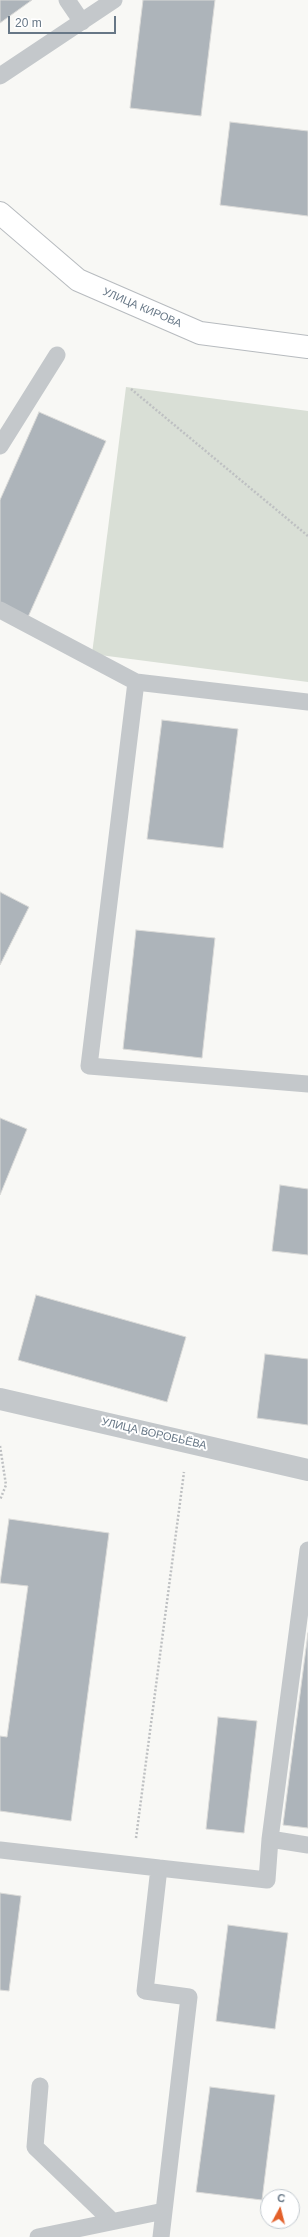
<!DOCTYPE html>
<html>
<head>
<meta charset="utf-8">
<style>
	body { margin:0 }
	#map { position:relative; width:308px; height:2237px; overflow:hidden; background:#f8f8f5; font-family:Helvetica,sans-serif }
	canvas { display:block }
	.north { position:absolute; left:260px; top:2189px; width:40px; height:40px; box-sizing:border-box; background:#fff; border:1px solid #c2c9cf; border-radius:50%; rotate:7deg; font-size:11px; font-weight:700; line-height:16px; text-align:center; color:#677786 }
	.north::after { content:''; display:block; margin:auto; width:14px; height:18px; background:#e3602a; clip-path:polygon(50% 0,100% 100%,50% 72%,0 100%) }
	.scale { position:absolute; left:8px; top:16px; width:108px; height:18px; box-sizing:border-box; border:2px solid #677786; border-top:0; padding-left:5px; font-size:12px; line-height:14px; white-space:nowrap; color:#677786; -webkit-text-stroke:3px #fff; paint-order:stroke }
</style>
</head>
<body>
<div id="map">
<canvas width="308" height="2237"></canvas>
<div class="north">С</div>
<div class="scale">20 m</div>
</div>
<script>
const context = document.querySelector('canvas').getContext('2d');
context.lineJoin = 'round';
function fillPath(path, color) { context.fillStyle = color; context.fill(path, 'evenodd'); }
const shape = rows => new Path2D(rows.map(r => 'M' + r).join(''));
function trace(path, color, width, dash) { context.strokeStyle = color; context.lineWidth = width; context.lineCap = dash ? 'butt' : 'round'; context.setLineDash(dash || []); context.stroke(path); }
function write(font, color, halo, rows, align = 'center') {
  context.font = font + ' Helvetica,sans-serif'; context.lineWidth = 4; context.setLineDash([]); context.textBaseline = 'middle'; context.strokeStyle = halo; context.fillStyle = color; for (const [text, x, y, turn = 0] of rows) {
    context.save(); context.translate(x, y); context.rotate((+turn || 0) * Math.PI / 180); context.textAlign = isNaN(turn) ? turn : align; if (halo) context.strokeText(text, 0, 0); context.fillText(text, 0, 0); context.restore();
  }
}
fillPath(shape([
	[126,387,308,411,308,682,92,654]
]), '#d9dfd6');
const building = shape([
	[0,0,32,0,0,23,0,0],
	[143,0,215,0,201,116,130,108,143,0],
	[230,122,308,131,308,216,220,205,230,122],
	[39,412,106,441,28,617,0,605,0,500,39,412],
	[162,720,238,729,223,848,147,839,162,720],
	[0,892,29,907,0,965,0,892],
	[136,930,215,938,202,1058,123,1049,136,930],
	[0,1118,27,1129,0,1195,0,1118],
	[280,1185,308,1189,308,1255,272,1251,280,1185],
	[36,1295,186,1337,167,1402,18,1360,36,1295],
	[265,1354,308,1359,308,1425,257,1418,265,1354],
	[9,1519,109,1533,71,1821,0,1811,0,1736,7,1737,28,1586,0,1583,9,1519],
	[308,1633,308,1828,283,1825,308,1633],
	[218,1717,257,1721,244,1833,206,1829,218,1717],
	[0,1893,21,1896,9,1991,0,1990,0,1893],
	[228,1925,288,1933,275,2029,216,2021,228,1925],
	[210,2087,275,2095,262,2200,196,2192,210,2087]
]);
fillPath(building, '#adb4ba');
trace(building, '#dadad8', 1);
const primary = shape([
	[0,213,78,280,200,333,308,347]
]);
trace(primary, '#b7bbbf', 24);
trace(shape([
	[131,389,308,536],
	[0,1446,6,1485,0,1500],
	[136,1838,184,1472]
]), '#bec0c2', 2.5, [2, 2]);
trace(shape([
	[67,0,82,22],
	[0,76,114,0],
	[0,446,57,355],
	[0,610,136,682,308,702],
	[136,682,89,1066,308,1084],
	[308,1550,270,1839,308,1845],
	[0,1850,159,1868],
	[40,2086,35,2147,112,2221],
	[38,2237,164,2211],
	[161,2237,189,1997,145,1991,159,1868,267,1880,270,1839]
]), '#c4c8cb', 17);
trace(shape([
	[0,1399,308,1470]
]), '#c4c8cb', 22);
trace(primary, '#fff', 22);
write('11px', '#677786', '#fff', [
	["УЛИЦА КИРОВА",142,308,23],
	["УЛИЦА ВОРОБЬЁВА",154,1434,13]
]);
</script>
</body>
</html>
